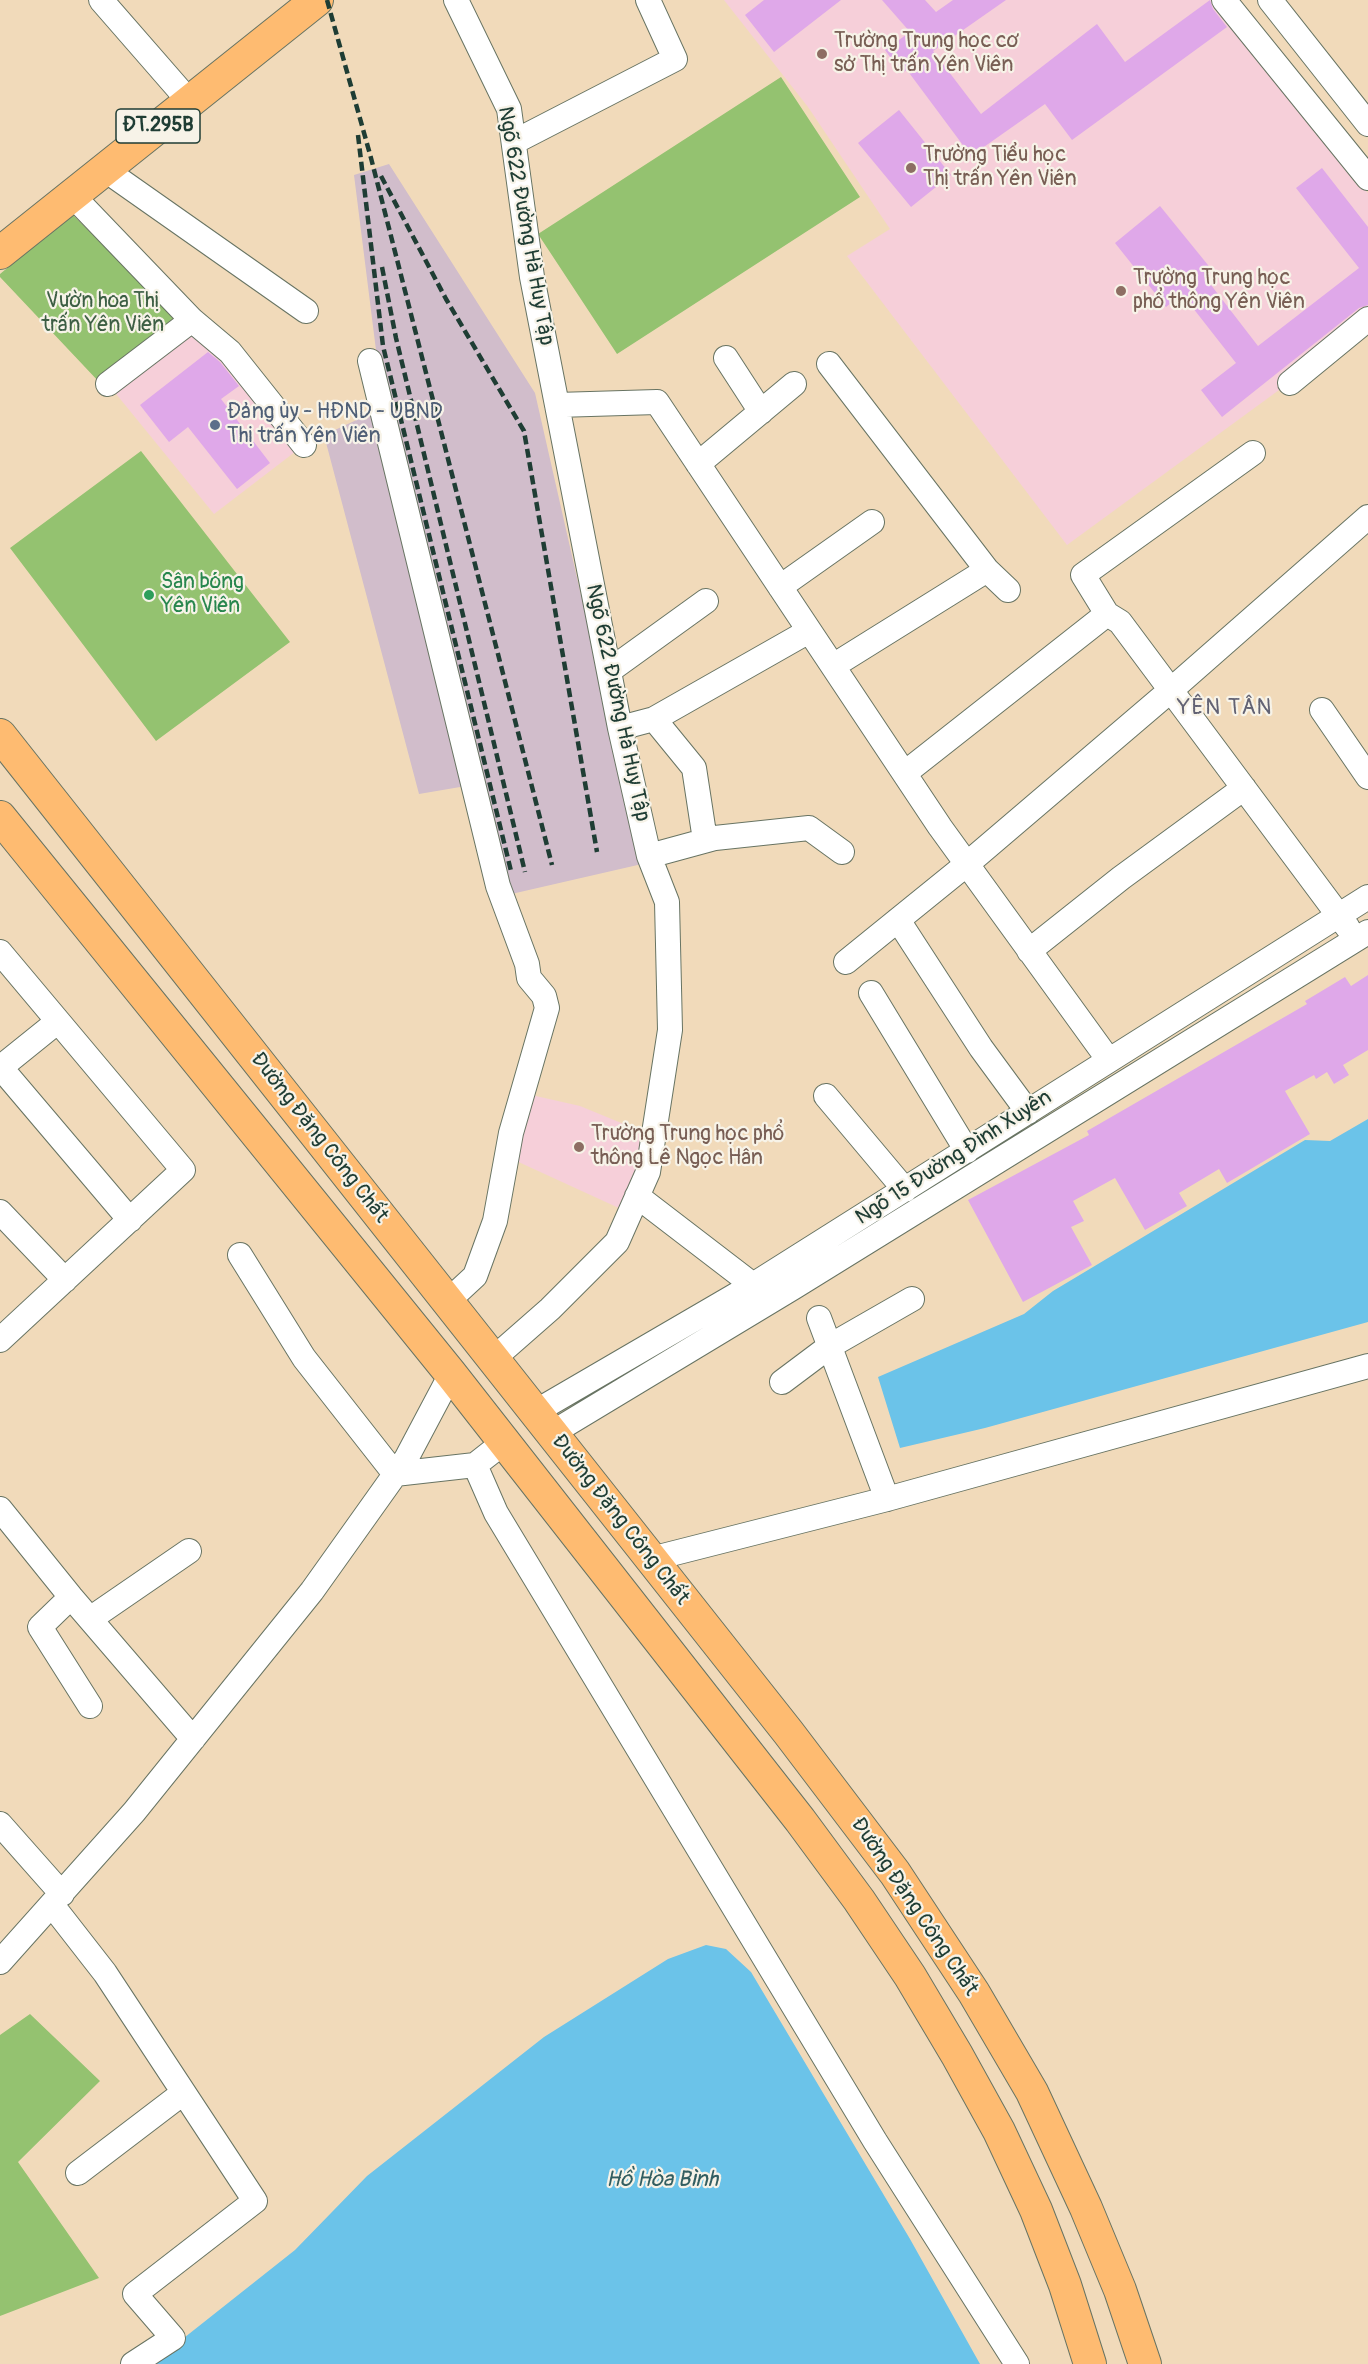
<!DOCTYPE html>
<html>
<head>
<meta charset="utf-8">
<style>
	body { margin:0 }
	canvas { display:block; background:#f1daba }
</style>
</head>
<body>
<canvas width="1368" height="2364"></canvas>
<script>
const context = document.querySelector('canvas').getContext('2d');
context.lineJoin = 'round';
function fillPath(path, color) { context.fillStyle = color; context.fill(path, 'evenodd'); }
const shape = rows => new Path2D(rows.map(r => 'M' + r).join(''));
function trace(path, color, width, dash) { context.strokeStyle = color; context.lineWidth = width; context.lineCap = dash ? 'butt' : 'round'; context.setLineDash(dash || []); context.stroke(path); }
function write(font, color, halo, rows, align = 'center') {
  context.font = font + ' Pangolin,sans-serif'; context.lineWidth = 4.5; context.setLineDash([]); context.textBaseline = 'middle'; context.strokeStyle = halo; context.fillStyle = color; for (const [text, x, y, turn = 0] of rows) {
    context.save(); context.translate(x, y); context.rotate((+turn || 0) * Math.PI / 180); context.textAlign = isNaN(turn) ? turn : align; if (halo) context.strokeText(text, 0, 0); context.fillText(text, 0, 0); context.restore();
  }
}
fillPath(shape([
	[724,0,1213,0,1314,129,1368,193,1368,325,1067,545,847,256,890,229,808,107],
	[192,320,304,445,214,514,108,384],
	[527,1094,580,1106,648,1134,631,1189,621,1209,512,1159]
]), '#f6cfd9');
fillPath(shape([
	[389,164,535,393,642,864,494,898,466,786,419,794,324,435,376,411,380,382,354,175]
]), '#d1bdcb');
fillPath(shape([
	[781,77,860,197,617,354,538,234],
	[72,214,175,317,100,383,0,277,0,274],
	[141,451,290,642,156,741,10,548],
	[30,2014,100,2081,18,2162,99,2278,0,2316,0,2035]
]), '#94c270');
fillPath(shape([
	[1368,1119,1368,1322,985,1428,900,1448,878,1377,1024,1314,1053,1291,1305,1140,1330,1141],
	[706,1945,726,1949,751,1972,910,2239,980,2364,151,2364,295,2250,367,2176,544,2037,668,1959]
]), '#6bc3e9');
fillPath(shape([
	[764,0,841,0,774,52,745,15],
	[882,0,925,0,936,12,953,0,1006,0,933,51,981,114,1097,24,1125,62,1210,0,1213,9,1227,27,1072,140,1045,104,971,156,907,70,902,73,885,50,910,32],
	[899,110,951,175,911,207,858,143],
	[1322,168,1368,227,1368,305,1359,308,1222,417,1201,390,1236,363,1182,294,1166,307,1115,243,1160,206,1212,270,1204,276,1258,346,1359,268,1296,188],
	[208,352,220,362,239,386,221,399,270,463,237,489,188,427,169,442,140,405],
	[1368,975,1368,1050,1343,1065,1349,1075,1334,1084,1327,1072,1316,1079,1314,1075,1285,1091,1310,1134,1227,1183,1219,1169,1179,1193,1187,1206,1145,1230,1115,1178,1073,1201,1084,1221,1071,1227,1092,1265,1023,1302,968,1200,1089,1135,1087,1131,1307,1004,1305,1001,1345,977,1351,986]
]), '#dfa8e9');
const minor = shape([
	[101,0,189,101],
	[456,0,509,109,532,277,620,728,649,856,667,902,670,1030,648,1172,617,1242,550,1309,493,1359],
	[1224,0,1368,178],
	[1270,0,1368,124],
	[514,142,675,59,648,0],
	[104,169,306,311],
	[72,195,192,320,230,352,304,445],
	[726,358,761,412],
	[370,361,498,886,527,964,529,978,544,996,547,1008,511,1133,495,1221,475,1276,448,1301],
	[829,364,987,570,1008,590],
	[1290,383,1368,319],
	[108,384,192,320],
	[557,405,657,402,940,827,1108,1059],
	[1253,453,1083,575,1107,614,1120,622,1348,928],
	[698,464,794,384],
	[780,587,872,522],
	[833,666,987,570],
	[609,671,706,601],
	[1322,710,1368,777],
	[654,719,809,631],
	[620,728,654,719,694,768,705,840],
	[905,773,1107,614],
	[649,856,715,838,809,828,842,852],
	[898,920,981,1048,1028,1112],
	[1029,951,1121,878,1244,788],
	[0,952,183,1170,0,1340],
	[846,962,967,864,1171,690,1368,517],
	[871,993,967,1151],
	[0,1068,57,1022],
	[1,1068,130,1220],
	[826,1096,905,1190],
	[637,1196,753,1285],
	[0,1212,65,1280],
	[240,1255,304,1358,395,1474,475,1465],
	[819,1318,887,1499],
	[782,1382,830,1346,912,1299],
	[535,1412,753,1285,1368,897],
	[552,1433,794,1287,1368,932],
	[503,1443,475,1465,496,1513,875,2141,1017,2364],
	[0,1509,71,1597,193,1739],
	[651,1559,887,1499,1368,1366],
	[71,1597,40,1627,90,1706],
	[90,1619,189,1551],
	[0,1824,62,1894],
	[52,1905,105,1973,255,2201,135,2294,173,2338,133,2364],
	[0,1962,134,1812,312,1591,406,1459,451,1374],
	[78,2173,183,2093]
]);
const major = shape([
	[0,253,317,0],
	[0,735,788,1732,895,1873,974,1993,1032,2092,1086,2208,1120,2290,1145,2364],
	[0,817,451,1374,800,1820,859,1900,910,1976,957,2055,999,2131,1036,2210,1065,2285,1090,2364]
]);
trace(minor, '#687463', 26);
trace(major, '#687463', 34);
trace(minor, '#fff', 24);
trace(major, '#febb71', 32);
trace(shape([
	[327,0,371,158,552,865],
	[358,135,383,346,511,871],
	[381,176,446,299,524,431,597,852],
	[382,267,396,338,525,872]
]), '#1f3d34', 4.5, [9, 4.5]);
for (const [x, y, r, color] of [
	[822,54,6,"#8d6e63"],
	[911,168,6,"#8d6e63"],
	[1121,291,6,"#8d6e63"],
	[215,425,6,"#5c6f8a"],
	[149,595,6,"#2e9e5b"],
	[579,1147,6,"#8d6e63"]
]) { const dot = new Path2D(); dot.arc(x, y, r, 0, 2 * Math.PI); context.fillStyle = color; context.fill(dot); trace(dot, '#f7f3e8', 2); }
for (const [x, y, w] of [
	[158,126,84]
]) { const box = new Path2D(); box.roundRect(x - w / 2, y - 17, w, 34, 4.5); context.fillStyle = '#f7f3e8'; context.fill(box); trace(box, '#1f3d34', 1.5); }
write('bold 20px', '#1f3d34', null, [
	["ĐT.295B",158,126]
]);
write('21px', '#785e54', '#f7f3e8', [
	["Trường Trung học cơ",834,42],
	["sở Thị trấn Yên Viên",834,66],
	["Trường Tiểu học",923,156],
	["Thị trấn Yên Viên",923,180],
	["Trường Trung học",1133,279],
	["phổ thông Yên Viên",1133,303],
	["Trường Trung học phổ",591,1135],
	["thông Lê Ngọc Hân",591,1159]
], 'left');
write('21px', '#1f3d34', '#f7f3e8', [
	["Ngõ 622 Đường Hà Huy Tập",525,226,80],
	["Ngõ 622 Đường Hà Huy Tập",617,703,78],
	["Đường Đặng Công Chất",319,1138,52],
	["Ngõ 15 Đường Đình Xuyên",954,1158,-33],
	["Đường Đặng Công Chất",620,1520,52],
	["Đường Đặng Công Chất",914,1907,56]
]);
write('21px', '#3c5e43', '#f7f3e8', [
	["Vườn hoa Thị",103,302],
	["trấn Yên Viên",103,326]
]);
write('21px', '#4e5e75', '#f7f3e8', [
	["Đảng ủy - HĐND - UBND",227,413],
	["Thị trấn Yên Viên",227,437]
], 'left');
write('21px', '#27864d', '#f7f3e8', [
	["Sân bóng",161,583],
	["Yên Viên",161,607]
], 'left');
context.letterSpacing = '1.5px';
write('22px', '#626273', '#f7f3e8', [
	["YÊN TÂN",1225,708]
]);
context.letterSpacing = '0px';
write('italic 22px', '#325e61', '#f7f3e8', [
	["Hồ Hòa Bình",662,2180]
]);
</script>
</body>
</html>
